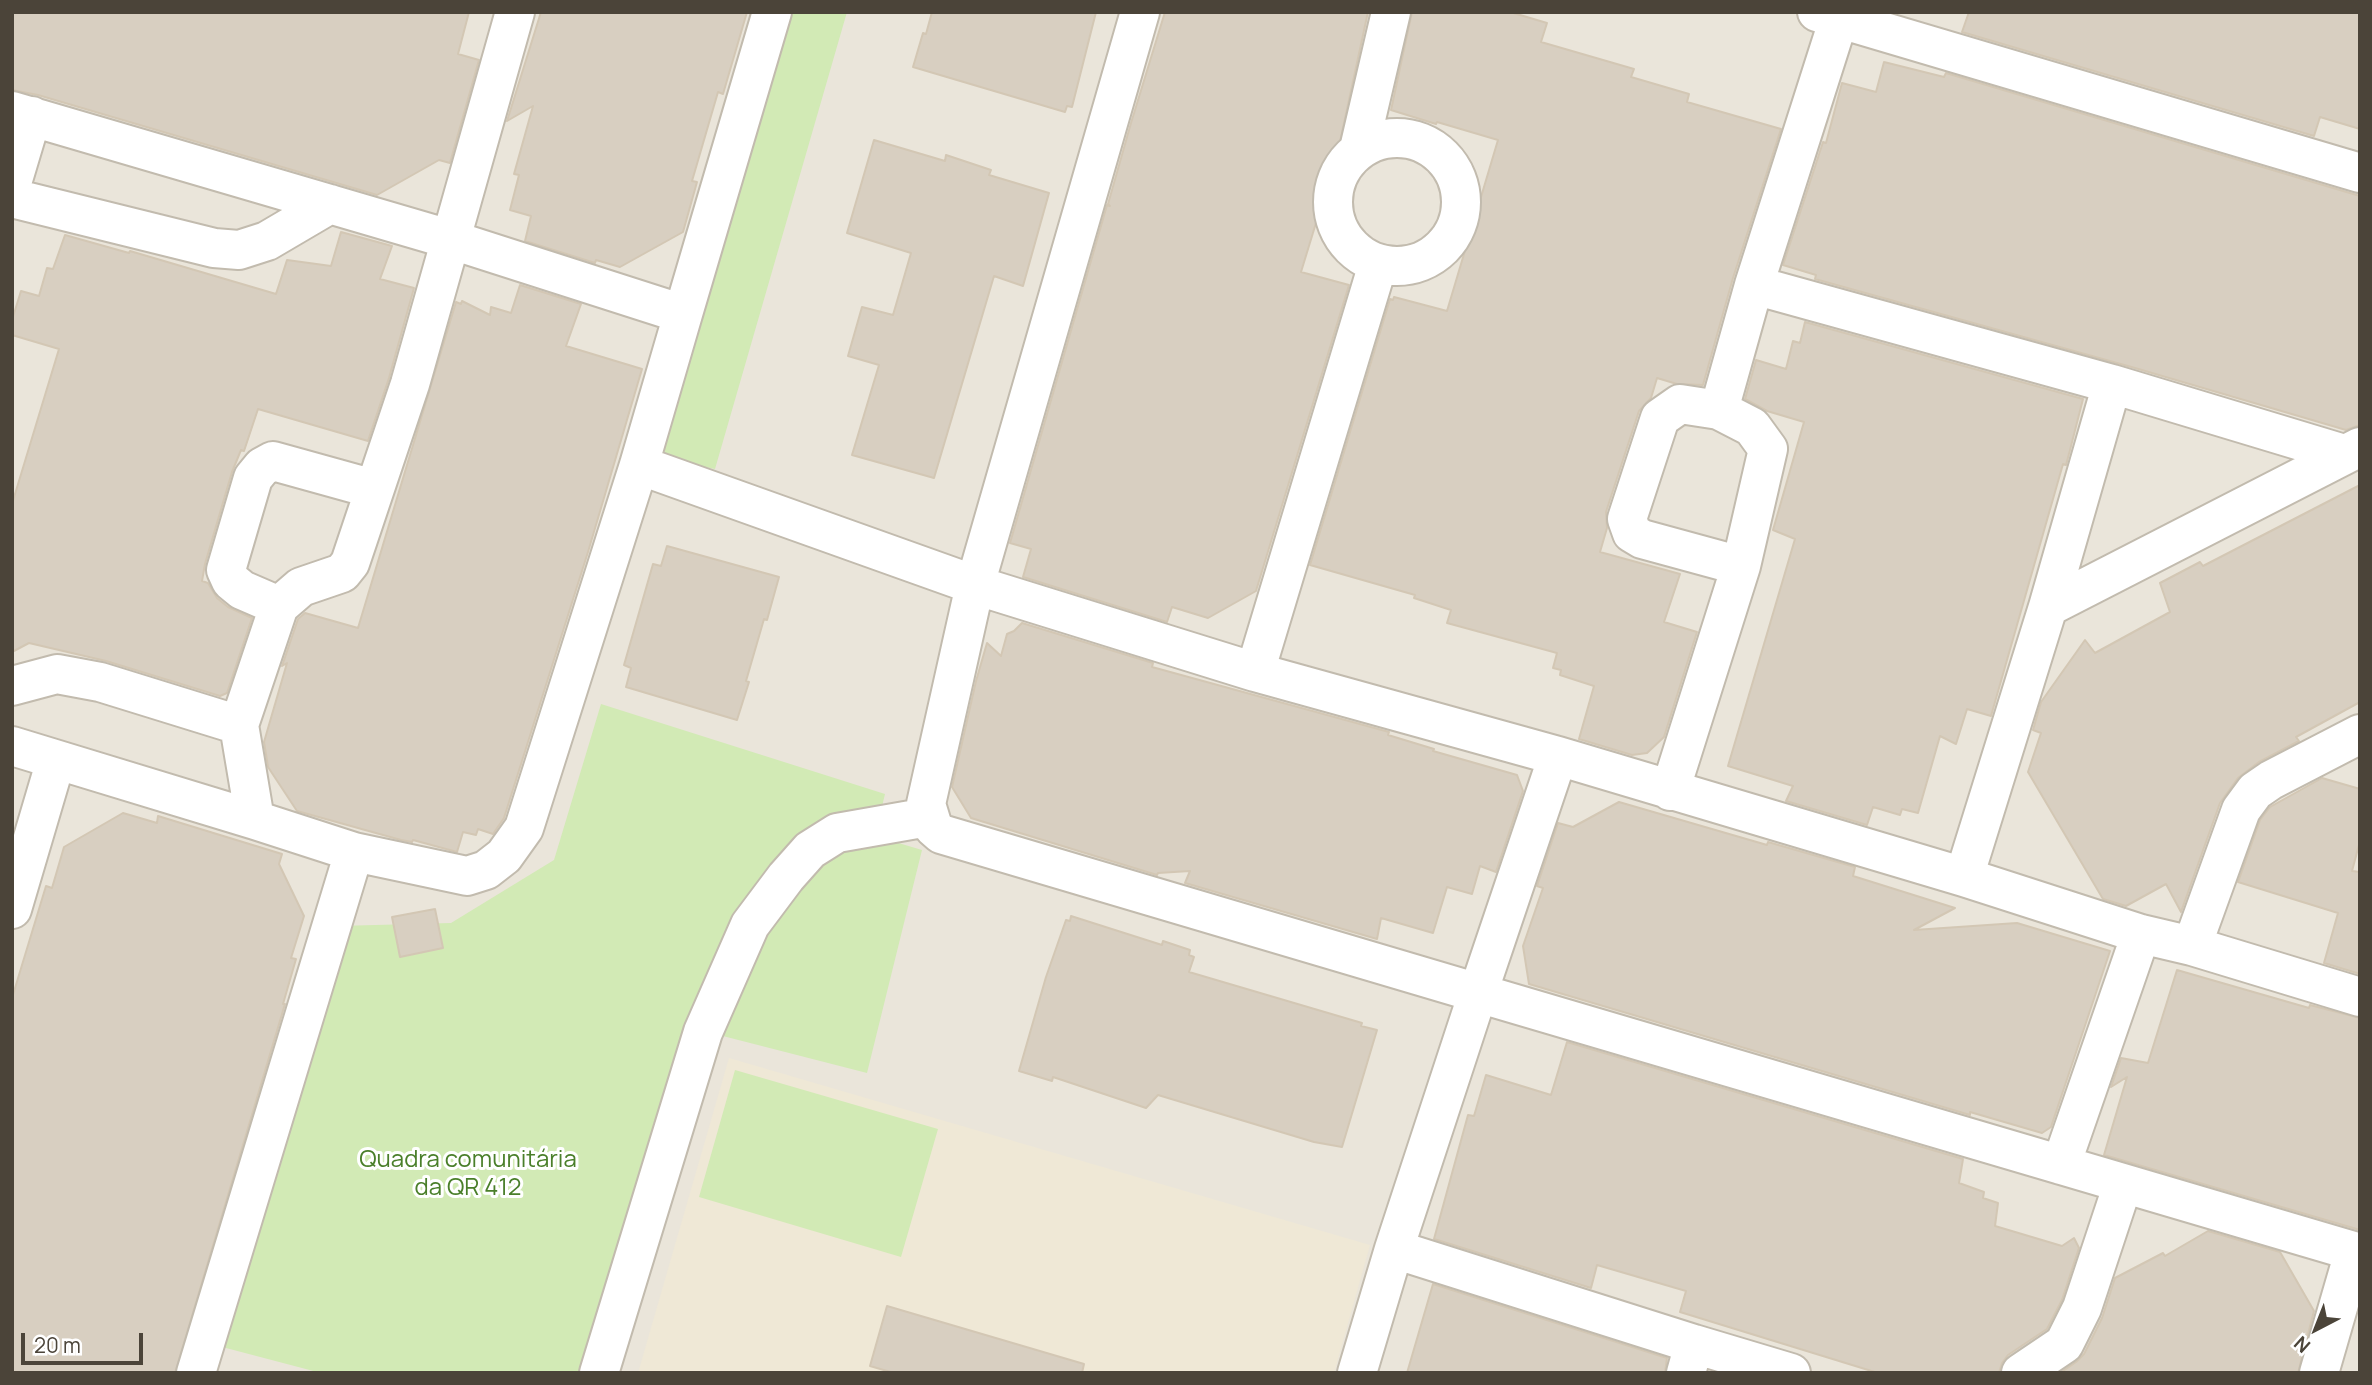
<!DOCTYPE html>
<html>
<head>
<meta charset="utf-8">
<style>
	body { margin:0 }
	#map { position:relative; width:2372px; height:1385px; overflow:hidden; background:#f6f3ec; font-family:Manrope,sans-serif }
	canvas { display:block }
	.frame { position:absolute; inset:0; border:14px solid #4b4439; pointer-events:none }
	.north { position:absolute; left:2281px; top:1294px; width:70px; height:70px; -webkit-text-stroke:5px #fff; paint-order:stroke; rotate:222deg; font-size:19px; font-weight:700; line-height:28px; text-align:center; color:#4b4439 }
	.north::after { content:''; display:block; margin:auto; width:24px; height:32px; background:#4b4439; clip-path:polygon(50% 0,100% 100%,50% 72%,0 100%) }
	.scale { position:absolute; left:21px; top:1333px; width:122px; height:32px; box-sizing:border-box; border:4px solid #4b4439; border-top:0; padding-left:9px; font-size:21px; line-height:24px; white-space:nowrap; color:#4b4439; -webkit-text-stroke:5px #fff; paint-order:stroke }
</style>
</head>
<body>
<div id="map">
<canvas width="2372" height="1385"></canvas>
<div class="frame"></div>
<div class="north">N</div>
<div class="scale">20 m</div>
</div>
<script>
const context = document.querySelector('canvas').getContext('2d');
context.lineJoin = 'round';
function fillPath(path, color) { context.fillStyle = color; context.fill(path, 'evenodd'); }
const shape = rows => new Path2D(rows.map(r => 'M' + r).join(''));
function trace(path, color, width, dash) { context.strokeStyle = color; context.lineWidth = width; context.lineCap = dash ? 'butt' : 'round'; context.setLineDash(dash || []); context.stroke(path); }
function write(font, color, halo, rows, align = 'center') {
  context.font = font + ' Manrope,sans-serif'; context.lineWidth = 6; context.setLineDash([]); context.textBaseline = 'middle'; context.strokeStyle = halo; context.fillStyle = color; for (const [text, x, y, turn = 0] of rows) {
    context.save(); context.translate(x, y); context.rotate((+turn || 0) * Math.PI / 180); context.textAlign = isNaN(turn) ? turn : align; if (halo) context.strokeText(text, 0, 0); context.fillText(text, 0, 0); context.restore();
  }
}
fillPath(shape([
	[12,12,2360,12,2360,1373,12,1373]
]), '#eae5da');
fillPath(shape([
	[729,1058,1370,1245,1334,1373,638,1373]
]), '#efe8d6');
fillPath(shape([
	[793,12,847,12,715,469,651,456],
	[601,704,885,794,875,836,922,850,867,1073,715,1034,618,1373,321,1373,207,1343,337,926,451,923,554,860],
	[735,1070,938,1129,901,1257,699,1197]
]), '#d2eab5');
const building = shape([
	[12,12,469,12,458,54,479,60,450,163,439,160,377,195,38,95,12,90,12,12],
	[541,12,747,12,723,94,718,92,692,181,697,182,683,232,620,267,596,260,595,263,525,241,531,216,510,210,519,175,514,174,533,106,507,121,541,12],
	[932,12,1096,12,1072,107,1067,106,1065,112,913,67,923,33,926,34,932,12],
	[1165,12,1368,12,1338,151,1301,272,1349,285,1256,591,1208,618,1172,607,1167,622,1023,577,1031,549,1010,543,1107,205,1110,206,1108,204,1131,123,1165,12],
	[1412,12,1510,12,1547,23,1541,42,1634,69,1631,77,1689,94,1687,102,1781,129,1733,278,1703,385,1677,384,1657,378,1651,398,1639,411,1606,512,1607,528,1600,552,1680,574,1664,622,1697,632,1664,737,1647,753,1632,755,1579,739,1594,686,1560,675,1561,670,1553,668,1557,653,1447,623,1451,610,1414,598,1415,595,1310,565,1390,299,1393,300,1394,297,1447,311,1498,140,1437,122,1436,124,1391,110,1412,12],
	[1969,12,2360,12,2360,129,2320,117,2314,136,1962,32,1969,12],
	[1884,62,1944,77,1946,73,2360,196,2360,425,2346,430,2135,368,1815,279,1816,275,1783,265,1823,142,1826,143,1842,83,1876,92,1884,62],
	[874,140,945,161,946,155,991,170,989,175,1049,193,1023,286,994,276,934,478,852,455,879,365,848,356,862,307,893,315,911,253,847,233,874,140],
	[341,232,392,246,380,279,414,288,389,378,368,441,258,409,244,451,241,450,232,472,205,564,202,581,208,583,217,598,228,607,252,618,227,693,220,696,106,661,29,643,12,652,12,504,59,349,12,335,12,320,21,291,39,296,47,268,53,269,65,235,129,253,130,251,276,294,287,260,331,266,341,232],
	[520,285,581,304,566,346,642,369,588,552,504,818,493,834,478,829,476,835,463,832,457,852,413,840,412,842,401,840,297,811,268,767,264,742,287,663,282,666,298,619,305,613,358,628,456,302,461,304,462,301,490,315,491,307,511,313,520,285],
	[1805,322,2083,399,2070,450,2066,465,2063,464,1991,716,1967,709,1956,744,1940,736,1918,813,1902,809,1900,815,1873,807,1867,825,1786,801,1793,786,1728,766,1795,539,1773,530,1804,422,1767,411,1745,399,1756,360,1786,369,1793,341,1800,343,1805,322],
	[2360,485,2360,702,2296,737,2299,741,2259,762,2238,778,2220,803,2181,912,2166,884,2126,906,2103,899,2028,772,2041,733,2033,730,2041,702,2085,640,2095,653,2170,612,2160,583,2200,562,2203,566,2360,485],
	[667,546,779,577,767,620,764,619,746,681,749,682,737,720,626,687,631,668,624,665,653,564,661,566,667,546],
	[1022,623,1153,663,1152,667,1389,732,1388,735,1434,749,1433,751,1517,775,1523,791,1496,872,1480,866,1472,894,1447,887,1433,933,1381,918,1377,939,1185,883,1190,871,1158,873,1157,875,971,818,952,787,976,681,987,643,1001,656,1007,634,1014,631,1022,623],
	[2322,778,2360,789,2360,841,2352,871,2360,872,2360,974,2324,963,2338,913,2238,882,2260,820,2270,807,2322,778],
	[1619,802,1767,845,1768,842,1855,867,1853,876,1955,908,1914,930,2017,923,2110,951,2051,1127,2042,1133,1970,1112,1970,1115,1529,984,1523,946,1543,888,1537,886,1558,823,1573,827,1619,802],
	[123,813,157,823,158,816,282,854,279,864,304,916,291,958,296,959,283,1004,285,1004,175,1373,12,1373,12,998,46,886,52,888,64,847,123,813],
	[435,909,443,948,400,957,392,917,435,909],
	[1071,916,1162,945,1163,941,1190,950,1189,955,1194,957,1189,972,1362,1023,1361,1026,1377,1030,1342,1147,1314,1142,1158,1095,1146,1108,1053,1077,1052,1081,1019,1071,1046,977,1066,920,1070,921,1071,916],
	[2177,970,2309,1008,2310,1005,2360,1018,2360,1230,2104,1155,2127,1077,2111,1087,2121,1058,2148,1063,2177,970],
	[1567,1042,1963,1159,1959,1183,1984,1192,1983,1198,1998,1203,1995,1226,2062,1246,2074,1238,2079,1248,2062,1300,2047,1329,2008,1355,2002,1363,1999,1373,1878,1373,1680,1312,1686,1291,1597,1265,1591,1288,1434,1239,1468,1115,1474,1116,1486,1075,1551,1095,1567,1042],
	[2208,1231,2280,1252,2314,1311,2298,1373,2060,1373,2076,1362,2084,1354,2102,1318,2115,1278,2163,1253,2165,1256,2208,1231],
	[1433,1284,1667,1358,1665,1373,1407,1373,1433,1284],
	[887,1306,1084,1364,1082,1373,894,1373,870,1366,887,1306]
]);
fillPath(building, '#d8cfc1');
trace(building, '#d3c7b4', 2);
const minor = shape([
	[1140,12,975,585,926,804,933,827,941,834,1478,993,1394,1249,1357,1373],
	[1817,12,2360,173],
	[12,111,449,239,683,314,639,465,524,828,504,856,486,870,467,876,354,852,255,820,12,746],
	'1333 202a64 64 0 1 1 128 0a64 64 0 1 1-128 0Z',
	[1359,149,1391,12],
	[12,183,32,116],
	[12,198,214,248,239,250,267,241,330,204],
	[1754,285,2112,384,2344,454],
	[683,314,772,12],
	[1719,410,1754,285,1841,12],
	[639,465,975,585,1255,672,1558,756,1964,877,2141,934,2192,946,2360,997],
	[279,606,242,590,231,581,226,570,253,478,262,467,273,461,374,489],
	[2048,607,2112,384],
	[1255,672,1378,264],
	[12,686,57,674,100,682,239,725,255,820],
	[239,725,279,606,301,587,342,573,350,563,410,384,515,12],
	[1558,756,1478,993,2360,1253],
	[1670,791,1741,566,1768,449,1752,427,1719,410,1680,404,1660,418,1627,519,1632,533,1642,539,1741,566],
	[1964,877,2048,607,2360,447],
	[12,909,56,760],
	[2192,946,2241,810,2255,791,2271,780,2360,734],
	[2061,1165,2141,934],
	[1394,1249,1694,1344,1686,1373],
	[1694,1344,1791,1373],
	[196,1373,354,852],
	[599,1373,703,1032,750,925,786,877,810,850,837,833,928,817],
	[2021,1373,2064,1344,2082,1308,2123,1184],
	[2319,1373,2354,1252]
]);
trace(minor, '#c2bbae', 42);
trace(minor, '#fff', 38);
write('24px', '#4a7f2a', '#fff', [
	["Quadra comunitária",468,1160],
	["da QR 412",468,1188]
]);
</script>
</body>
</html>
